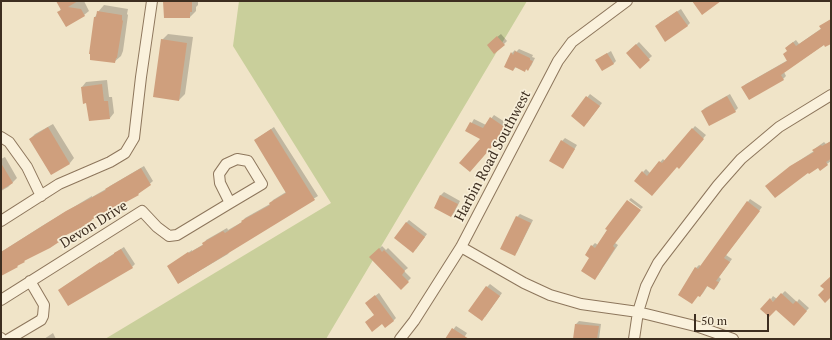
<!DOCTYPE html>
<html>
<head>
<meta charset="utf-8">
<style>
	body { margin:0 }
	#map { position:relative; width:832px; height:340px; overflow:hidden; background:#f0e4c8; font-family:"PT Serif",serif }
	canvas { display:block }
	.frame { position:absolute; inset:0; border:2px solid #3d2e20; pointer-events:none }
	.scale { position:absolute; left:694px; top:314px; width:75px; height:18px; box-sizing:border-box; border:2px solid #3d2e20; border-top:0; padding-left:5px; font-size:12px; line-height:14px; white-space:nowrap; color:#3d2e20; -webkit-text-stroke:3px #f7eed8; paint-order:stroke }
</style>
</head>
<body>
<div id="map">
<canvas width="832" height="340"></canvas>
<div class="frame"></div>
<div class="scale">50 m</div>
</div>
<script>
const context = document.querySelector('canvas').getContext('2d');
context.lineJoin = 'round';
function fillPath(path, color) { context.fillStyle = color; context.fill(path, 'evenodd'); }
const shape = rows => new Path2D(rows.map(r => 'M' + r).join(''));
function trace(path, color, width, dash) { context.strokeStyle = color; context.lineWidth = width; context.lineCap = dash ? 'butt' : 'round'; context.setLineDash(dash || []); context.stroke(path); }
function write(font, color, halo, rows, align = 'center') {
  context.font = font + ' "PT Serif",serif'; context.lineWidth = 3.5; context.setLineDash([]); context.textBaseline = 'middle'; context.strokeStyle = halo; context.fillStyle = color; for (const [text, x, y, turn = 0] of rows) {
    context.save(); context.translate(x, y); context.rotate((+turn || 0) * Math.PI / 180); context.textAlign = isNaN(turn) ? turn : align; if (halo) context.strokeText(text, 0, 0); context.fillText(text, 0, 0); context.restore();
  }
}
fillPath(shape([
	[239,1,527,1,326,339,105,339,331,203,233,46]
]), '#c9cf9b');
fillPath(shape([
	[57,1,84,1,89,11,84,15,59,12,61,9],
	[164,1,198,1,198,5,196,7,196,11,190,17,164,10],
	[104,5,128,9,127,14,128,15,123,51,121,56,114,62,95,17,98,12],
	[681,9,690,23,687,26,659,23],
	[831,19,831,43,825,44,784,72,786,76,783,79,743,87,746,84,788,60,788,51,786,48,789,45,796,40,799,44,822,28,821,26],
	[168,34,193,37,185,94,179,100,162,40],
	[501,34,507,41,504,44,491,42],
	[639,42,652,56,640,67,627,53],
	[519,49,533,55,532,57,535,58,531,66,524,71,516,67,513,70,505,67,512,53,515,50,516,52],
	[611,51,616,61,613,64,596,60],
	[107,80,109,97,112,97,114,113,110,118,87,102,82,87,86,82],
	[590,94,602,103,587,123,572,116],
	[730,94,738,108,735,111,702,111,705,108],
	[494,115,508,124,499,137,482,139,467,131,474,119,486,125],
	[53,124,74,158,70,163,51,174,30,139,35,134],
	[695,126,706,135,681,164,677,166,654,192,643,172,646,169,650,173,663,159,665,161],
	[274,127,318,196,231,250,228,254,179,283,172,264,192,250,192,251,204,244,206,240,227,228,228,230,242,222,245,218,270,204,273,200,286,192,255,140],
	[565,138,577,145,563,168,562,141],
	[831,141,831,158,829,159,831,161,820,169,818,167,794,164,814,151,814,150,817,147,824,142,826,144],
	[5,157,17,178,8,187,1,191,1,159],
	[144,166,153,181,138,194,120,204,117,207,108,209,84,225,67,234,64,237,28,258,17,266,1,275,1,252,42,226,92,196,92,197,106,189,110,186],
	[444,192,460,201,454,213,451,216,435,207,441,195],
	[631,198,643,207,641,209,629,200],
	[750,199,762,207,726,255,732,259,719,277,721,279,717,286,714,289,708,285,703,293,700,296,698,295,692,303,696,268,699,265,701,266],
	[520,214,533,220,517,252,514,255,517,217],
	[409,220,427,234,416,249,406,223],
	[608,229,615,243,618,245,598,275,591,257,592,246,595,243,598,245],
	[382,246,386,250,388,248,408,268,404,271,411,278,401,288,371,257],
	[124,247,135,264,132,267,63,287],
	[490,284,502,293,485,317,487,287],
	[785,291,797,302,799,299,809,308,797,321,776,308,771,299,773,296,777,299],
	[379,293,396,318,393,321,383,323,366,322,375,315,366,303],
	[579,321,601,324,599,339,574,339,576,324],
	[456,326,467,333,463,339,446,339],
	[53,333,56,339,44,339]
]), '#0003');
fillPath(shape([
	[56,1,78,1,68,7,81,9,85,16,66,27,57,12,61,10],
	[163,1,192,1,192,12,190,12,190,18,164,18],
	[692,1,721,1,702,15],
	[97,11,122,15,122,20,123,21,117,58,116,58,115,63,90,60,90,54,89,54,94,17,96,17],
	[677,11,688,26,665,42,655,26],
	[831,19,831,44,825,47,824,45,781,75,784,80,749,100,741,87,787,61,783,54,787,51,785,48,793,42,796,46,821,29,819,26],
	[497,36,505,45,494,54,487,45],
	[161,39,187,43,179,101,153,97],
	[636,44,650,60,640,69,626,53],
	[515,51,530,58,530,60,533,61,528,71,526,69,525,72,515,67,513,71,504,67,511,52,513,55],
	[607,53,614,64,602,71,595,60],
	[102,84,104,101,108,101,110,119,89,121,86,103,83,104,81,87],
	[586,96,600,106,584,127,571,116],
	[727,96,736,112,709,126,701,111],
	[490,117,506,128,497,141,470,172,459,163,480,139,465,131,470,122,483,128],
	[48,127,70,164,51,175,29,139],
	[692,128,704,139,679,169,677,167,652,196,634,181,642,171,647,176,659,161,662,163],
	[271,129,315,200,178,284,167,266,188,252,189,253,203,245,202,243,223,231,225,233,242,222,241,221,270,205,269,203,286,193,254,140],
	[561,140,575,149,563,169,549,161],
	[831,141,831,159,826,162,828,165,820,171,818,168,809,174,808,173,775,198,765,186,790,166,814,152,812,150,821,145,822,146],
	[1,163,13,183,1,190],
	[141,168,151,185,138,194,139,195,117,207,118,208,109,213,108,210,91,220,92,221,84,225,85,226,64,236,65,238,50,248,24,261,25,262,17,266,18,267,1,276,1,252,66,211,106,190,105,189],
	[440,195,458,204,451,217,434,208],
	[627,200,641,210,613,246,615,248,595,280,581,271,589,258,585,255,591,245,595,248,607,230,605,229],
	[747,201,760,211,724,258,730,262,716,281,719,282,714,290,707,286,700,297,698,296,692,304,678,295,695,267,698,269],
	[516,216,531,223,515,256,500,249],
	[406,222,425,237,413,253,394,238],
	[379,248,382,252,384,250,405,271,402,275,409,282,401,290,369,257],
	[121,249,133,268,68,306,58,290,100,262,100,263,114,254,114,253],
	[831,276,831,297,825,303,818,295,824,289,820,286],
	[486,286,500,296,482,321,468,311],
	[781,293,793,304,796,301,807,311,794,326,776,310,769,317,760,309,770,298,773,302],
	[375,295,394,321,385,328,382,324,372,332,365,322,374,315,365,303],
	[575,324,599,326,597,339,573,339],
	[452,328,469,339,445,339]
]), '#cf9f7d');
const minor = shape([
	[1,137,9,142,27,167,41,196],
	[1,221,59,184,110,162,125,153,134,138,141,77,152,1],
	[461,247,524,283,550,295,581,304,638,312,699,327,733,339],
	[1,300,142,211,157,227,169,236,177,235,230,203,262,184,248,161,237,159,226,164,219,174,220,183,230,203],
	[1,338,2,339],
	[9,339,41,320,43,316,44,305,30,281],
	[400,339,414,321,461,247,558,61,572,42,627,1],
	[634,339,638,312,646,286,658,263,718,185,741,159,779,127,831,95]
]);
trace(minor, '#8d765c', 12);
trace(minor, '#faf1dc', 10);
write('14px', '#3d2e20', '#f7eed8', [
	["Harbin Road Southwest",493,156,-62],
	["Devon Drive",94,225,-32]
]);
</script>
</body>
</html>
